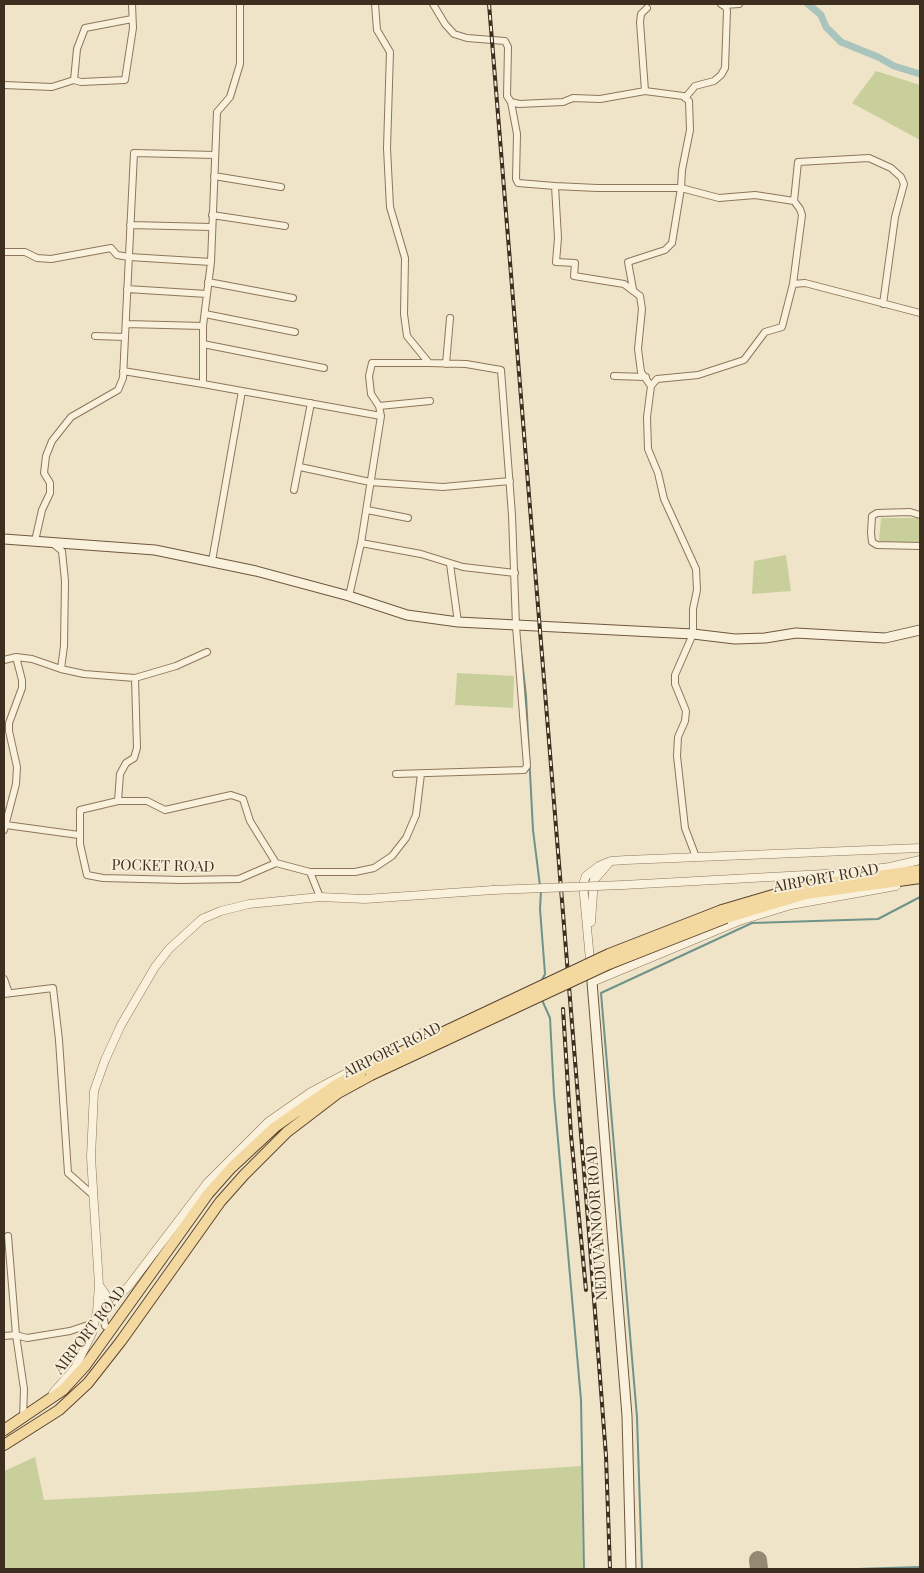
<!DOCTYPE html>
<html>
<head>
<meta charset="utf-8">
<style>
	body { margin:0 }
	#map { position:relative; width:924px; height:1573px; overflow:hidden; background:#f0e4c8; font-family:"Playfair Display",serif }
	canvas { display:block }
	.frame { position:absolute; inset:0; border:5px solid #3d2e20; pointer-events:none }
</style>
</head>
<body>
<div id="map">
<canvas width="924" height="1573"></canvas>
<div class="frame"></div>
</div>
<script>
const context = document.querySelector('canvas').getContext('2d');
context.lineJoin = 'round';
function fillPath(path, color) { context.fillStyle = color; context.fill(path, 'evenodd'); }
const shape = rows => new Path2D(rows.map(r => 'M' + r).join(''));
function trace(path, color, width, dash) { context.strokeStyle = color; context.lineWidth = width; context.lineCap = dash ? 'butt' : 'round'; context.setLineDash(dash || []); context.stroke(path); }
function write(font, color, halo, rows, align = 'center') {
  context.font = font + ' "Playfair Display",serif'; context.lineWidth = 4; context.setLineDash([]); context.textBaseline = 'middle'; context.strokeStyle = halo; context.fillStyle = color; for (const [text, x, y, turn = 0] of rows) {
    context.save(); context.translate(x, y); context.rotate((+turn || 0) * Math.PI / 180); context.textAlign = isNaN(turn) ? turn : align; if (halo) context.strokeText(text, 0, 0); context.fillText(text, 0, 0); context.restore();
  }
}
fillPath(shape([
	[876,71,920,85,920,140,852,103],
	[881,518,919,518,919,543,879,541],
	[786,555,791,591,752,594,754,561],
	[457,673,514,676,513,708,455,705],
	[35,1457,44,1500,194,1492,581,1466,583,1569,4,1569,4,1471]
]), '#c9cf9b');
trace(shape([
	[520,642,526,696,533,830,540,886],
	[541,891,540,909,545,974,542,980],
	[542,1000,550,1018,554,1095,581,1400,584,1569],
	[642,1569,637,1417,601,993,752,923,878,919,920,897],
	[857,1569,920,1567]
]), '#6f938a', 2);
trace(shape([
	[808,4,821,15,826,27,841,42,878,57,894,66,920,74]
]), '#a9c4bc', 7);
trace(shape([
	[758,1560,759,1569]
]), '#968974', 18);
const minor = shape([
	[240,4,240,64,230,97,217,112,211,262,203,326,203,384,381,416],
	[433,4,445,24,454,34,467,38,505,41,508,47,507,96,511,102,519,104,563,102,573,98,600,99,645,91],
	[724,5,739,4],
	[647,8,641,14,640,22,645,91,683,96,689,101,690,130,682,170,681,188,719,198,755,195,794,201,800,209,802,215,793,284],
	[74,80,77,49,85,28,132,19],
	[4,85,52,87,74,80,81,82,125,80,133,28,132,4],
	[685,98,695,86,714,81,721,75,725,68,727,11,726,7,721,4],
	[511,102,517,134,516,179,518,183,555,186],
	[214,176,281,187],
	[794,201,798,162,869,158,891,168,901,177,904,184,895,217,883,304],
	[212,215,285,226],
	[130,225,211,227],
	[4,252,25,252,37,258,51,259,111,248,117,255,129,257,211,262],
	[208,282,293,298],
	[127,289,207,294],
	[633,289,628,262,665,250,672,243,681,188,597,188,555,186,558,238,556,262,575,263,574,276,624,284,640,296,642,309,638,349,641,372,651,386],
	[205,314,295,332],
	[126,324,203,326],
	[95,336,125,337],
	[203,344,324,368],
	[446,364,450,318],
	[123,371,203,384],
	[614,376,646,377],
	[379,406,430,401],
	[300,467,370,482,443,487,510,481],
	[294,490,311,403],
	[367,510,408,518],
	[920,515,910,512,877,513,872,516,871,533,872,542,877,545,920,546],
	[35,541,42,510,50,493,50,483,44,473,46,456,52,441,71,417,118,390,123,378,134,153,215,155],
	[52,543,62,551,65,581,64,646,61,669,84,674,135,678,137,748,134,758,126,763,120,774,118,801,147,801,165,810,231,795,243,799,250,821,276,863,310,872,320,897],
	[361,543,421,554,463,567,515,573],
	[212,561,242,391],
	[450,564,458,622],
	[349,596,361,543,381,416,379,406,371,394,369,376,372,363,429,363,407,336,404,314,405,258,390,207,387,148,390,52,377,30,375,4],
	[4,660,16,657,32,659,61,669],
	[135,678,176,666,207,652],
	[396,774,524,770,527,766,516,626,512,515,501,370,466,364,429,363],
	[118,801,80,810,80,844,87,875,103,878,181,880,239,879,276,863],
	[6,825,79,835],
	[4,830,16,784,17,767,9,731,9,723,22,688,22,680,16,657],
	[696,857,685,828,677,756,678,737,685,721,686,711,675,684,675,675,693,634,693,609,697,590,696,569,664,499,658,473,648,449,647,417,651,386,657,379,698,375,744,360,765,332,782,327,793,284,805,283,920,313],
	[310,872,355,872,374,868,392,856,406,838,416,815,421,774],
	[4,979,9,993],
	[4,994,53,988,59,1040,68,1173,94,1196],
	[8,1236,16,1335,24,1389,23,1419],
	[100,1292,105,1326,112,1330],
	[4,1336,16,1335,27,1338,70,1331,94,1323]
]);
const tertiary = shape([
	[623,885,843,873,890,867,920,860],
	[896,886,791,905,739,921,592,982,583,884,586,876,599,866,611,861,626,860,920,848],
	[591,922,594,880,608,864],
	[99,1285,108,1298,118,1296,128,1287,208,1182,268,1122,311,1092,430,1029],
	[53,1393,75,1368,92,1333,97,1312,99,1285,91,1157,94,1091,105,1060,121,1025,155,967,169,949,202,919,221,911,249,904,320,897,365,899,493,890]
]);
const secondary = shape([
	[4,539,155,550,256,571,349,596,407,615,458,622,693,634,735,639,765,638,796,633,885,638,920,630],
	[592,982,627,1416,631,1569]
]);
const primary = shape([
	[722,910,800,887,920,870],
	[726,918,806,894,920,878],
	[4,1430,63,1390,85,1366,208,1194,231,1168,275,1127,334,1086,363,1070],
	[4,1445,59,1410,88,1383,121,1341,220,1202,244,1175,287,1132,338,1093,371,1075]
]);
trace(minor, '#8d765c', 8);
trace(tertiary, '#8d765c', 9);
trace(secondary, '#6f573f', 11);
trace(primary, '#5b4430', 12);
trace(minor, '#faf1dc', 6);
trace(tertiary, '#faf1dc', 8);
trace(secondary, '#faf1dc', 9);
trace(primary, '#f3d9a0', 10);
const rail = shape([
	[489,4,588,1220,606,1456,610,1569],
	[563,1009,571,1135,586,1290]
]);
trace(rail, '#3d2e20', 4);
trace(rail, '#f7eed8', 2, [5.5]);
const tertiaryBridge = shape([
	[493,890,623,885]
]);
const primaryBridge = shape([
	[363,1070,609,954,722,910],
	[371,1075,609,964,726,918]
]);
trace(tertiaryBridge, '#8d765c', 9, []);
trace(primaryBridge, '#5b4430', 12, []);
trace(tertiaryBridge, '#faf1dc', 8);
trace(primaryBridge, '#f3d9a0', 10);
write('15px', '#3d2e20', '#f7eed8', [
	["POCKET ROAD",163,866,1],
	["AIRPORT ROAD",826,878,-10],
	["AIRPORT ROAD",392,1050,-26],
	["NEDUVANNOOR ROAD",597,1223,-94],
	["AIRPORT ROAD",90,1330,-52]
]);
</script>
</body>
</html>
